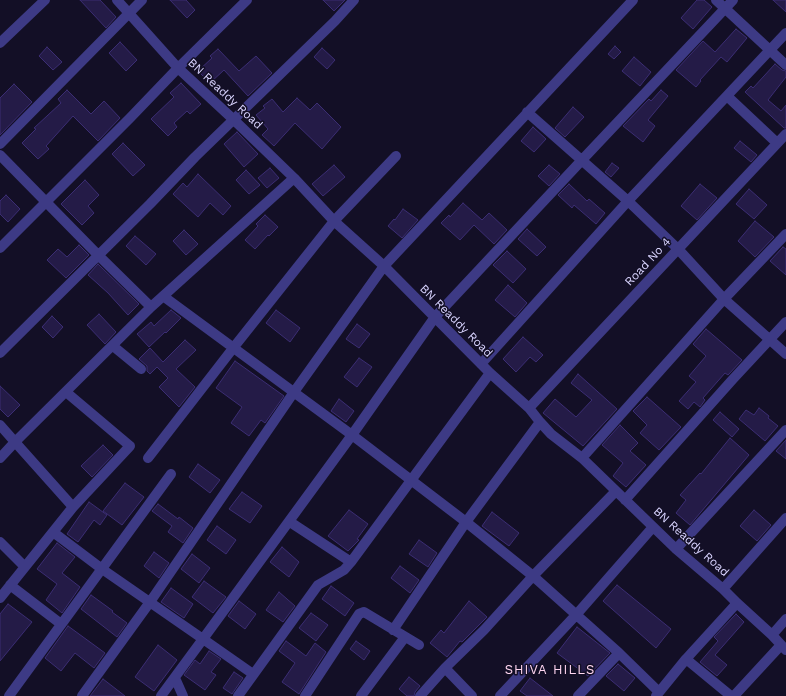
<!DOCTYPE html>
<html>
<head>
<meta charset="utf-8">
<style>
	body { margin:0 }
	canvas { display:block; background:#130f26 }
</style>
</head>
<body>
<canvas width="786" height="696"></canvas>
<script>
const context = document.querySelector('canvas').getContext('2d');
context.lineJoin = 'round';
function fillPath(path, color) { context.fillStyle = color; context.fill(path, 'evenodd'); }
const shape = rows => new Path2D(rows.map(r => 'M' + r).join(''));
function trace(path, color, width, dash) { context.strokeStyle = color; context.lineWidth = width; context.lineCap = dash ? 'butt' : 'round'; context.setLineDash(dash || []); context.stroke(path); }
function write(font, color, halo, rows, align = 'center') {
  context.font = font + ' "Work Sans",sans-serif'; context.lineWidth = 3; context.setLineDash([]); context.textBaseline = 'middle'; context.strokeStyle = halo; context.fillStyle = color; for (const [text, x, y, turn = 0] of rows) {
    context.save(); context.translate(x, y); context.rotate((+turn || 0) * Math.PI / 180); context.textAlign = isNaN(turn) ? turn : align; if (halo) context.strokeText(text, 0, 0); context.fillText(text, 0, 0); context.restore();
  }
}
const building = shape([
	[80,0,100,0,116,17,106,28,80,0],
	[170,0,186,0,195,10,187,18,170,0],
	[323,0,345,0,334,11,323,0],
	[697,0,704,0,712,7,693,29,681,18,697,0],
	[773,0,786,0,786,12,773,0],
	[736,29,747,38,727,62,721,57,700,80,701,81,696,87,676,70,703,41,715,52,736,29],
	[120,42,137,60,126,71,109,53,120,42],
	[615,46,621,52,614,59,608,54,615,46],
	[47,47,62,62,53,70,39,56,47,47],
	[322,48,335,60,327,69,314,57,322,48],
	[218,49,239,71,256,56,272,73,248,96,224,70,210,83,198,71,212,58,210,56,218,49],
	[634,57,651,72,640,86,622,71,634,57],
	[775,64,782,70,786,71,786,77,768,100,781,111,786,105,786,128,784,128,745,92,751,86,753,88,775,64],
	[181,83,201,104,190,114,187,111,174,123,177,127,168,136,151,119,174,97,170,93,181,83],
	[14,84,32,102,0,135,0,98,14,84],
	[67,90,91,114,104,101,120,118,98,141,73,116,46,146,49,149,38,159,22,143,36,129,34,128,61,103,58,99,67,90],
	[661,90,668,96,648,120,655,126,643,142,623,126,649,99,651,101,661,90],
	[297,98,310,110,317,103,341,127,322,149,295,123,274,146,262,135,268,129,256,115,265,108,263,106,272,99,283,112,297,98],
	[573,107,584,117,565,137,555,128,573,107],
	[533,127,546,139,534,152,521,141,533,127],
	[237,132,258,154,244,167,224,144,237,132],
	[740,141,757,155,751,162,734,148,740,141],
	[123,143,145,165,133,176,112,154,123,143],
	[612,163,619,168,611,177,605,172,612,163],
	[334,165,345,177,323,196,312,184,334,165],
	[549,165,560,174,549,186,538,176,549,165],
	[270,168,279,178,267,188,258,178,270,168],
	[246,170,260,185,249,194,236,180,246,170],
	[198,174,231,206,223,215,210,203,198,217,173,194,183,183,187,187,198,174],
	[85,180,99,195,88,206,94,213,82,225,61,204,85,180],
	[569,184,587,201,589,199,605,213,596,224,574,205,572,208,558,195,569,184],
	[700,184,717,198,697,220,681,206,700,184],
	[749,189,767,205,754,219,736,204,749,189],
	[6,195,20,209,8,222,0,214,0,201,6,195],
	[463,203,482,220,489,213,507,230,494,244,474,225,460,240,441,223,449,215,450,217,463,203],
	[403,209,418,220,402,238,388,226,394,219,395,220,403,209],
	[265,215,278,227,269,236,268,235,255,249,245,240,258,226,256,224,265,215],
	[755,221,774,237,755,257,738,241,755,221],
	[527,229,546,247,537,256,518,239,527,229],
	[184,230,198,244,186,255,173,241,184,230],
	[135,236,156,254,146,265,126,246,135,236],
	[79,245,89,255,66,278,47,260,58,249,67,257,79,245],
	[783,247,786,249,786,275,770,261,783,247],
	[507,251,526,269,513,283,493,265,507,251],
	[98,264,139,304,128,315,108,293,88,275,98,264],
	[508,285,527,303,515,317,495,300,508,285],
	[171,310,181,318,166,333,165,332,149,347,137,334,151,322,154,326,171,310],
	[276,310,300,328,290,342,266,323,276,310],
	[99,314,116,332,105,344,87,325,99,314],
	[52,316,63,327,53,338,42,327,52,316],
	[357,324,370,334,359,348,346,339,357,324],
	[706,329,742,360,728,375,725,373,703,398,705,400,700,407,694,402,688,409,679,401,696,382,689,376,706,356,693,344,706,329],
	[523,337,543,355,536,362,530,357,516,372,503,359,523,337],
	[185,340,196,350,176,369,195,387,179,407,159,387,168,378,157,367,150,374,147,371,147,366,139,359,150,348,163,362,185,340],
	[359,358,372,367,357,387,344,377,359,358],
	[235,361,284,396,265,423,261,420,249,436,231,423,242,407,216,388,235,361],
	[578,374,617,409,583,446,543,413,555,399,576,417,592,400,571,383,578,374],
	[0,386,20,405,8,417,0,409,0,386],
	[647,397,681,427,659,450,640,433,647,425,633,411,647,397],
	[339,399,354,411,346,422,331,411,339,399],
	[759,408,769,416,768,418,778,426,765,441,739,419,746,410,754,415,759,408],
	[720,412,739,429,732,437,713,420,720,412],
	[620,425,638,443,630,451,646,465,626,487,613,476,623,463,602,445,620,425],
	[730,438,749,455,690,525,676,513,686,500,680,495,700,473,701,474,730,438],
	[786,440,786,459,776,451,786,440],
	[103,445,113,455,92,477,81,466,103,445],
	[198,464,220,480,210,493,189,477,198,464],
	[125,483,144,497,122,525,103,511,125,483],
	[242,492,262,506,250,523,229,509,242,492],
	[89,502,107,515,100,525,94,520,78,542,67,534,89,502],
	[158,504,178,519,179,517,193,528,183,543,168,532,172,526,152,511,158,504],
	[349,510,368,524,357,539,359,540,348,551,328,536,349,510],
	[754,510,771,525,757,541,740,526,754,510],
	[492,512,519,533,509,546,482,526,492,512],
	[217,526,236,540,226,554,207,540,217,526],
	[419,540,437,553,428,567,409,554,419,540],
	[57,543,75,557,62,573,80,587,62,613,46,600,57,584,37,569,57,543],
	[282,547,299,562,289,577,270,562,282,547],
	[154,552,169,563,159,578,144,566,154,552],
	[192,554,210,568,199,583,181,569,192,554],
	[400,566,419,580,410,593,391,578,400,566],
	[204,581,226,597,213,613,192,597,204,581],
	[617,585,671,629,656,648,603,601,617,585],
	[331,586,354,603,345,616,322,599,331,586],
	[171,588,193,604,184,618,161,602,171,588],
	[279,592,295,606,283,622,266,610,279,592],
	[91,595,113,611,112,612,127,623,117,637,81,609,91,595],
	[239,601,256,614,245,629,228,616,239,601],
	[469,601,487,617,462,642,460,641,447,657,430,643,441,630,444,633,469,601],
	[8,604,32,622,0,661,0,614,8,604],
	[311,613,328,625,316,641,299,628,311,613],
	[736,614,744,622,715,655,727,665,717,676,700,662,718,641,714,637,736,614],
	[68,626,105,653,94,668,75,653,61,671,45,658,68,626],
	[577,627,610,653,588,676,557,653,577,627],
	[286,641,306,656,315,643,326,652,299,694,282,682,295,663,279,651,286,641],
	[356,641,370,651,364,660,350,649,356,641],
	[158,645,177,660,154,691,135,677,158,645],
	[209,651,221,659,211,672,216,675,205,690,184,675,195,660,200,664,209,651],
	[618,664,635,678,624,691,606,676,618,664],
	[234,672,243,678,232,694,223,688,234,672],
	[409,677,420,686,415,692,414,696,407,696,399,689,409,677],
	[530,678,553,696,527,696,520,691,530,678],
	[103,679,125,696,90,696,103,679]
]);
fillPath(building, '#241b47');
trace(building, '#3b2d73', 1);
trace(shape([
	[117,0,178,68,234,120,294,178,334,221,384,266,490,373,529,408,540,422,551,434,582,458,676,549,723,589,737,603,772,635,786,650],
	[716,0,786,65],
	[0,43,45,0],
	[727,96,777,143],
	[527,112,628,201,678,249,724,299,786,354],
	[0,144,142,0],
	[0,155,98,255,151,307],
	[0,248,130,118,178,68,247,0],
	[163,296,352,435,435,317,582,160,733,0],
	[113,346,141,369],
	[0,353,150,204,195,157,335,21,354,0],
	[481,364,628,201,786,33],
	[529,408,786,134],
	[0,425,15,442,151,307,294,178],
	[0,458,15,442,73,507],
	[148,458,234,347,334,221,396,156],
	[582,458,724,299,786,234],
	[625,500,733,379,786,322],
	[290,522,351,562],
	[53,532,102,569,203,639,161,696],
	[0,542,25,567],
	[676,549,786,430],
	[10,585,61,624],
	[723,589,786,518],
	[0,598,73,507,130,446,66,392],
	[393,630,466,522,540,422],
	[772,635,786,619],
	[686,659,731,696],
	[445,668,472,696],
	[253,674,203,639,352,435,466,522,533,576,619,653,659,692],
	[175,678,183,696],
	[9,696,171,474],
	[82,696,150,602,294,392,384,266,633,0],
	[238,696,318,585,344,570,351,562,490,373],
	[305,696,359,614,364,612,419,645],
	[361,696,405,637],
	[420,696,445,668,484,630,533,576,616,491],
	[500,696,576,615,653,527],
	[578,696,619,653],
	[656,696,686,659,737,603],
	[734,696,781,645]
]), '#3d3a85', 10);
write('12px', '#d9d4ff', '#130f26', [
	["BN Readdy Road",225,94,43],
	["Road No 4",648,262,-47],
	["BN Readdy Road",456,321,45],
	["BN Readdy Road",691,542,42]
]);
context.letterSpacing = '1px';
write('13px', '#ffd6f0', '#130f26', [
	["SHIVA HILLS",550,670]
]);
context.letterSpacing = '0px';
</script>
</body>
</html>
